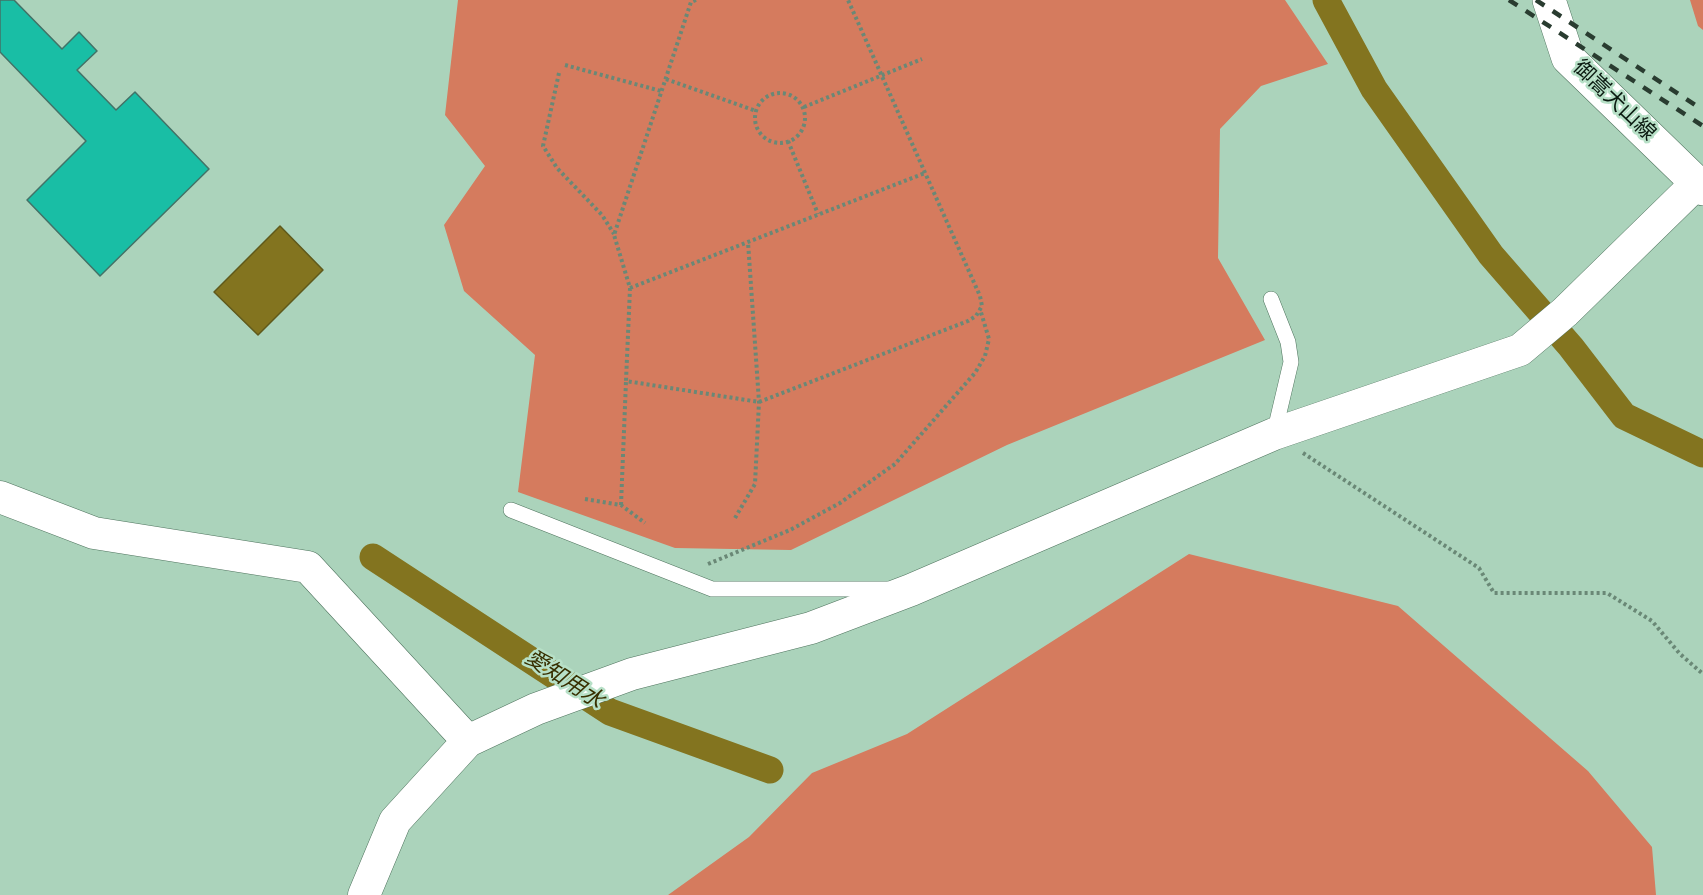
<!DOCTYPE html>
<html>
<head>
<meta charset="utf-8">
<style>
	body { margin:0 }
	canvas { display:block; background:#abd3bb }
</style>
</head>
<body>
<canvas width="1703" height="895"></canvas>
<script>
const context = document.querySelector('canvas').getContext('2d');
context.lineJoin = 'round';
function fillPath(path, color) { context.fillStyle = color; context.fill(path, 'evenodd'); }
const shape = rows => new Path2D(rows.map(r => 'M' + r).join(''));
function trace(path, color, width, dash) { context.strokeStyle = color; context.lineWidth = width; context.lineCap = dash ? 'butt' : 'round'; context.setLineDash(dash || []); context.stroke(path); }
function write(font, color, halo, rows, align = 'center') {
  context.font = font + ' Overpass,"Noto Sans JP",sans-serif'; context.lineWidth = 5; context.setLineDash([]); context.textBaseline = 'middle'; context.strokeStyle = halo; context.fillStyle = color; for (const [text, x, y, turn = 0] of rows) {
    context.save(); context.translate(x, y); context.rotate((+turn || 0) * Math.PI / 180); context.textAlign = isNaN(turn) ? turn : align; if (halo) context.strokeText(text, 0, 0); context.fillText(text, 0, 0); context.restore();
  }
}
fillPath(shape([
	[458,0,1285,0,1328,64,1261,86,1220,129,1218,258,1265,340,1007,445,791,550,675,548,518,492,535,355,464,291,444,225,485,166,445,115],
	[1690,0,1703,0,1703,30,1698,26],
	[1189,554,1398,606,1588,771,1652,847,1656,895,668,895,749,837,812,773,907,734]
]), '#d57b5e');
const water = shape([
	[280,226,323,270,258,335,214,292,280,226]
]);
fillPath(water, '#83741f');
trace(water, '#5f591b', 1.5);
trace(shape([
	[1326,0,1374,89,1491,255,1571,347,1624,416,1703,454],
	[373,557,610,712,770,770]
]), '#83741f', 27);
const building = shape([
	[0,0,14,0,62,49,79,32,97,51,77,70,116,110,135,92,209,169,100,276,27,200,86,141,0,52,0,0]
]);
fillPath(building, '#19bea5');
trace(building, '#437267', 1.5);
const service = shape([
	[1271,299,1288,342,1291,362,1274,434],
	[511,510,712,589,887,589]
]);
const minor = shape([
	[0,497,94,533,308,567,468,741],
	[364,895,395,821,468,741,536,709,632,674,811,628,911,590,1274,434,1520,350,1565,312,1697,183]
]);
const secondary = shape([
	[1549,0,1568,58,1703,189]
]);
trace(service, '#4f745e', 16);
trace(minor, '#4f745e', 33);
trace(secondary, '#4f745e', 34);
trace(shape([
	[696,0,691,2,614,235,630,288,626,381,759,402,968,321,976,316,982,306,980,296,848,0],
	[565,65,661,91],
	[559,73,543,146,557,168,602,215,614,234],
	[666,79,756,111],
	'755 118a25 25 0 1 1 50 0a25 25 0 1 1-50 0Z',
	[804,107,922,59],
	[788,141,818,214],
	[630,288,925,173],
	[1303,453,1479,568,1494,593,1607,593,1652,621,1680,654,1703,674],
	[585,499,621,505,645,523],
	[621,505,626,381],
	[735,518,755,484,759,402,748,242],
	[708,564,790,530,840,503,895,464,975,373,985,356,989,339,980,309]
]), '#6a8876', 4, [3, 3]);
trace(service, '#fff', 15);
trace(minor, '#fff', 32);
trace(secondary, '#fff', 33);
trace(shape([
	[1509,0,1703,126],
	[1536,0,1703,110]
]), '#293c30', 4.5, [10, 10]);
write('21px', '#0c1b12', '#b7e0c7', [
	["御嵩犬山線",1613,102,44]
]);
write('italic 22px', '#372f00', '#b7e0c7', [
	["愛知用水",563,681,33]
]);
</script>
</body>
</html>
